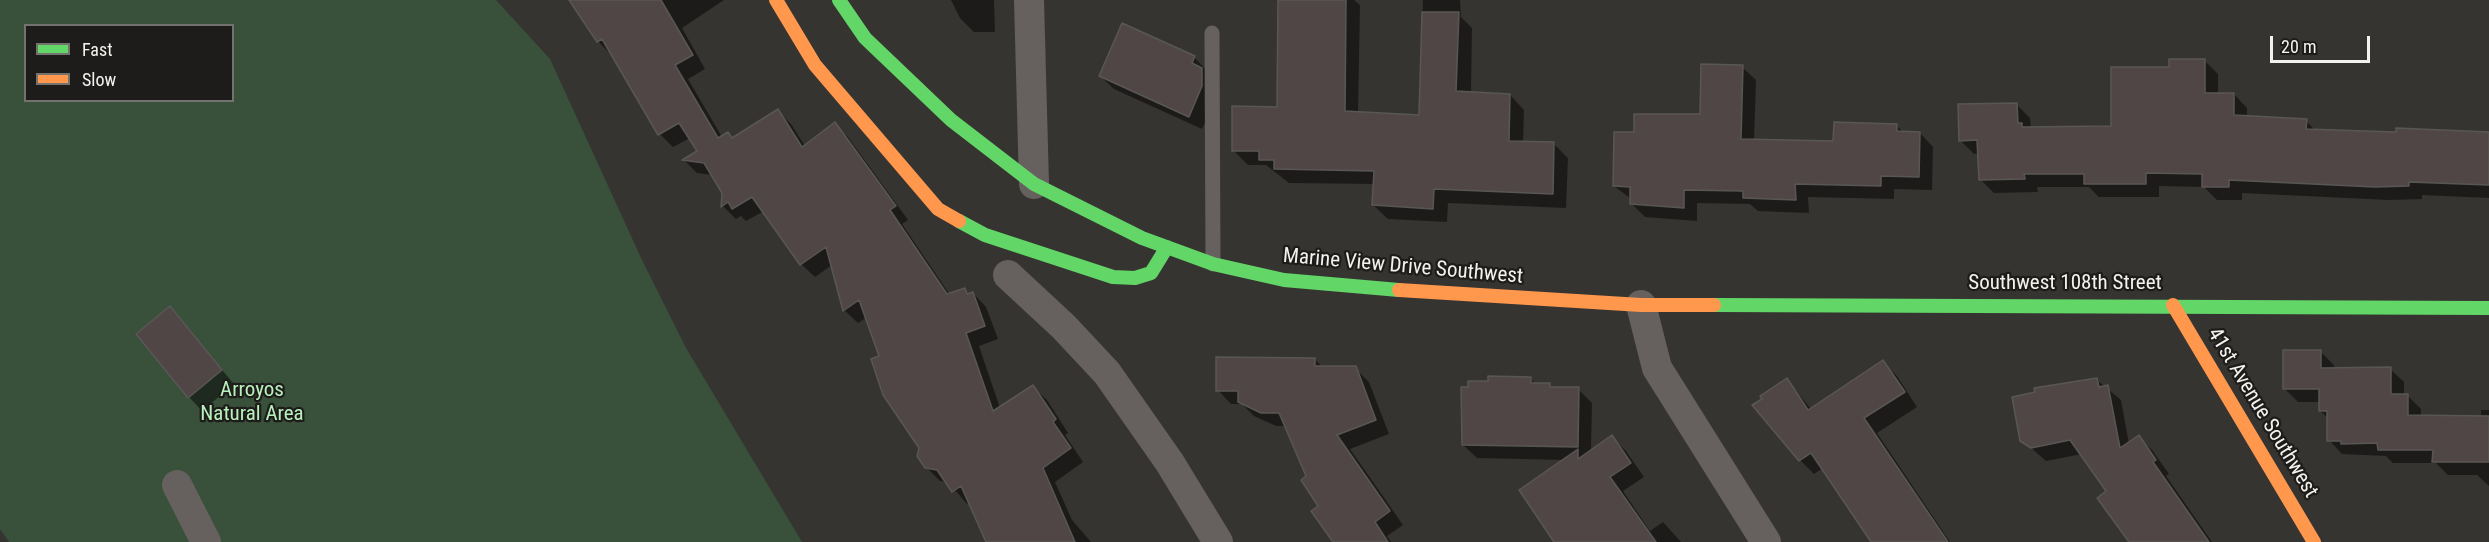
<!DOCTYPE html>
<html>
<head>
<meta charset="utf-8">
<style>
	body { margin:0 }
	#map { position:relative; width:2489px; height:542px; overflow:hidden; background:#363431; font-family:"Roboto Condensed",sans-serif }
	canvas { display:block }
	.legend { position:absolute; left:24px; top:24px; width:210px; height:78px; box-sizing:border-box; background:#1e1c1a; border:2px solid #74726f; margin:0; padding:8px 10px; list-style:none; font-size:18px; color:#f4f2ef }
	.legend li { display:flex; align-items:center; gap:12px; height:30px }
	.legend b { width:30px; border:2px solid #74726f }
	.scale { position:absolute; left:2270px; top:36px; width:100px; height:27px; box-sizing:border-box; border:3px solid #f4f2ef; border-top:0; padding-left:8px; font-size:18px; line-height:21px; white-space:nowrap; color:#f4f2ef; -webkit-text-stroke:4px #1e1c1a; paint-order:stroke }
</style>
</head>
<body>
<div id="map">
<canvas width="2489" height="542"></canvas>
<ul class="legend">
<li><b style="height:8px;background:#63d668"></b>Fast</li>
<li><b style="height:8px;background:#ff974d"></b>Slow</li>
</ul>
<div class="scale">20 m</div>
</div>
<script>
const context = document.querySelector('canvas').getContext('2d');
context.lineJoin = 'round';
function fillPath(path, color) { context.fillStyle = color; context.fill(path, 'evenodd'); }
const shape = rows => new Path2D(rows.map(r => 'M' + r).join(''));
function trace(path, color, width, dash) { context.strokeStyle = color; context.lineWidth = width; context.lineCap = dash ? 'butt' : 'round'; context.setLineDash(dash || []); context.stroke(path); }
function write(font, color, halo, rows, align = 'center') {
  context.font = font + ' "Roboto Condensed",sans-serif'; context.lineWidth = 4.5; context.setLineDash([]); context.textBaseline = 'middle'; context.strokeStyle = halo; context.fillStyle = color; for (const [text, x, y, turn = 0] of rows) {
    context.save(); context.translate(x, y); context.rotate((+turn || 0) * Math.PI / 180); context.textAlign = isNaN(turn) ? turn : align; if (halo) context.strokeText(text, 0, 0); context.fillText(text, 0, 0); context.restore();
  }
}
fillPath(shape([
	[0,0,496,0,550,59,642,260,686,348,802,542,9,542,0,529],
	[26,26,232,26,232,100,26,100]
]), '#39503b');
fillPath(shape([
	[571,0,724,0,682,28,705,69,688,79,722,137,728,134,733,139,778,111,791,124,805,146,835,124,848,137,908,220,902,224,950,295,965,290,969,295,973,293,986,307,998,339,979,346,1000,408,1033,387,1047,400,1068,433,1065,435,1083,462,1055,482,1072,520,1091,542,987,542,970,502,967,504,948,482,940,481,926,467,867,317,858,323,844,310,832,265,815,277,801,264,764,211,746,221,741,216,736,219,723,206,723,192,713,175,697,173,684,160,699,152,690,138,673,147,660,134,611,55,598,41],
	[951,0,994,0,995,32,974,32,960,18],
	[1279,0,1354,0,1360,5,1358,113,1420,116,1423,0,1460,0,1461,17,1472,28,1471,93,1510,95,1524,110,1523,143,1554,144,1568,158,1566,208,1448,203,1447,222,1388,219,1373,205,1374,184,1289,183,1266,165,1248,165,1233,150,1278,108],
	[1194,57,1207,71,1216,100,1202,129,1114,89,1100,76],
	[2204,60,2218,74,2218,94,2234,94,2247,108,2247,118,2306,121,2316,131,2397,134,2397,129,2489,132,2489,198,2422,195,2422,199,2389,200,2242,193,2242,200,2217,200,2204,187,2159,186,2159,197,2099,197,2089,187,2037,187,2038,192,1994,193,1980,179,1979,153,1974,154,1960,140,2017,105,2030,118,2031,128,2113,128,2171,68],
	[1742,67,1756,80,1754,141,1835,142,1896,125,1904,133,1920,133,1933,147,1932,190,1894,189,1894,199,1808,197,1809,213,1758,211,1750,204,1697,203,1697,221,1645,217,1631,203,1631,199,1614,186,1635,133,1701,116],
	[170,308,234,384,202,411,189,397],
	[2320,351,2334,365,2334,370,2390,369,2404,382,2404,396,2408,396,2421,409,2421,417,2481,417,2481,410,2489,410,2489,486,2477,475,2448,475,2436,463,2393,463,2386,456,2342,454,2329,440,2329,419,2320,411,2320,402,2298,402,2284,388],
	[1315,359,1323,368,1355,368,1369,382,1389,434,1350,449,1403,525,1387,536,1391,542,1335,542,1286,426,1276,426,1254,416,1242,404,1231,404,1218,390],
	[1883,362,1897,376,1917,407,1877,433,1950,542,1873,542,1823,468,1814,474,1800,460,1787,380,1811,409],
	[1531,379,1536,384,1549,384,1553,388,1578,389,1592,403,1591,451,1612,437,1626,451,1644,477,1623,491,1650,531,1663,522,1681,542,1561,542,1565,460,1477,458,1463,445],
	[2097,380,2121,400,2129,444,2139,437,2152,450,2169,474,2166,476,2212,542,2130,542,2108,491,2082,454,2046,461,2022,440]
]), '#0007');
const building = shape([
	[569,0,661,0,693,55,675,65,718,138,728,132,732,138,778,109,802,147,835,122,896,206,890,210,947,294,965,288,967,294,973,292,985,326,966,333,993,411,1033,385,1056,419,1053,422,1071,448,1043,468,1075,542,986,542,961,486,952,492,937,470,925,468,917,456,919,448,883,395,871,359,879,356,859,300,843,311,826,247,800,265,752,197,732,209,728,202,721,207,722,193,704,163,682,160,697,151,679,123,658,135,602,39,597,42,569,0],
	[1278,0,1346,0,1345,111,1419,115,1422,12,1459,12,1456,91,1510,94,1509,141,1554,142,1553,194,1434,189,1433,209,1372,205,1374,171,1274,169,1274,160,1259,160,1259,151,1232,151,1232,106,1277,107,1278,0],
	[1122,23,1195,56,1192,63,1202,68,1202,86,1189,117,1099,76,1122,23],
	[2169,59,2205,59,2205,93,2234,93,2234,115,2307,119,2306,129,2396,132,2396,128,2489,132,2489,185,2409,182,2409,186,2375,187,2229,180,2229,187,2202,187,2202,174,2146,173,2146,184,2084,184,2084,174,2024,174,2025,179,1979,180,1977,140,1959,141,1958,104,2017,103,2018,123,2022,123,2022,127,2111,126,2111,67,2169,67,2169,59],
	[1701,64,1743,65,1741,139,1833,141,1834,122,1897,124,1897,131,1920,132,1919,177,1881,176,1881,186,1795,184,1796,200,1743,198,1743,191,1684,190,1684,208,1630,204,1630,187,1613,186,1614,132,1634,132,1634,114,1700,114,1701,64],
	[170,306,222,370,188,398,136,334,170,306],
	[2283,350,2321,350,2321,368,2391,367,2391,394,2408,394,2408,415,2489,416,2489,462,2432,462,2433,450,2378,450,2377,443,2341,444,2341,441,2327,441,2327,411,2319,411,2319,389,2283,389,2283,350],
	[1216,357,1315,358,1315,366,1356,366,1376,420,1337,435,1390,511,1375,522,1388,542,1333,542,1311,511,1318,506,1301,480,1306,476,1279,413,1261,413,1238,402,1238,391,1216,391,1216,357],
	[1883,360,1905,392,1864,418,1948,542,1871,542,1811,453,1799,461,1752,405,1762,399,1760,396,1787,378,1808,410,1883,360],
	[1488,376,1531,377,1531,383,1550,383,1550,387,1579,387,1578,447,1462,445,1461,387,1468,387,1468,381,1488,381,1488,376],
	[2097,378,2099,387,2108,385,2120,448,2139,435,2156,460,2153,462,2209,542,2129,542,2097,498,2106,491,2070,440,2031,448,2020,441,2012,397,2035,392,2034,388,2097,378],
	[1612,435,1631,463,1610,477,1656,542,1554,542,1519,490,1578,449,1578,459,1612,435]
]);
fillPath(building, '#504645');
trace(building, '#595756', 1.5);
trace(shape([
	[1212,33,1213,264]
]), '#66605e', 15);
trace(shape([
	[1029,0,1034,184],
	[1008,275,1064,327,1107,373,1170,463,1218,542],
	[1641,305,1657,368,1766,542],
	[177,485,206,542]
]), '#66605e', 30);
trace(shape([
	[839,0,865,38,951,120,1034,184,1142,238,1213,264,1284,280,1399,290],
	[959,221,985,235,1113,277,1135,278,1151,273,1167,247],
	[1714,305,2489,308]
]), '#63d668', 14);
trace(shape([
	[776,0,815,65,938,209,959,221],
	[1399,290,1641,305,1714,305],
	[2173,305,2314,542]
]), '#ff974d', 14);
write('21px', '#f4f2ef', '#1e1c1a', [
	["Marine View Drive Southwest",1403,267,5],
	["Southwest 108th Street",2065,284],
	["41st Avenue Southwest",2262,413,59]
]);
write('21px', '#b8f1bc', '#1e1c1a', [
	["Arroyos",252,391],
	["Natural Area",252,415]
]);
</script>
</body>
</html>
